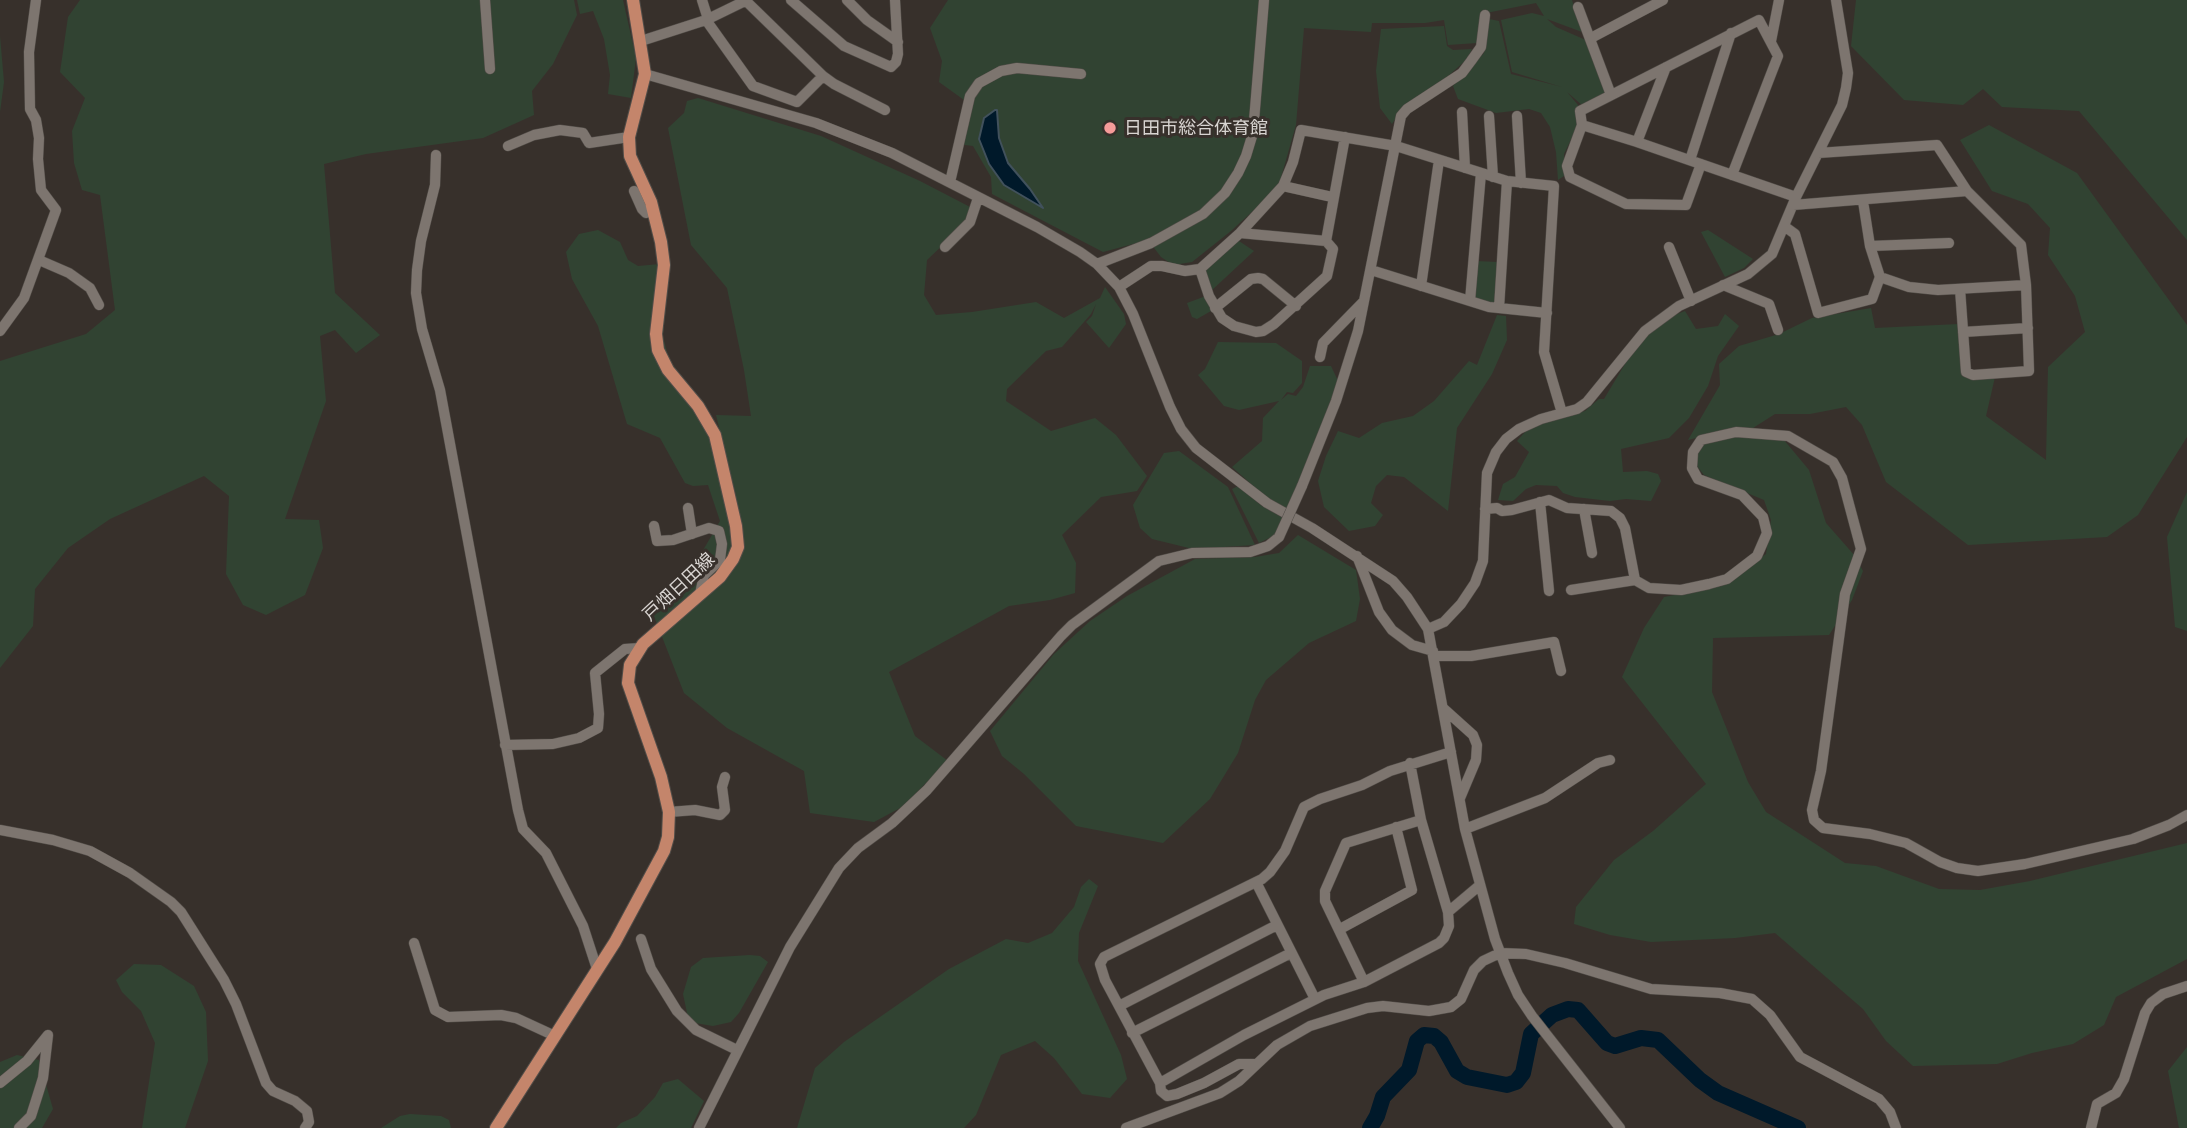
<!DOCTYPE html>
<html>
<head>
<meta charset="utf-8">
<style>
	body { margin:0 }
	canvas { display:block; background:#37302b }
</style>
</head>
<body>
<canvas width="2187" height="1128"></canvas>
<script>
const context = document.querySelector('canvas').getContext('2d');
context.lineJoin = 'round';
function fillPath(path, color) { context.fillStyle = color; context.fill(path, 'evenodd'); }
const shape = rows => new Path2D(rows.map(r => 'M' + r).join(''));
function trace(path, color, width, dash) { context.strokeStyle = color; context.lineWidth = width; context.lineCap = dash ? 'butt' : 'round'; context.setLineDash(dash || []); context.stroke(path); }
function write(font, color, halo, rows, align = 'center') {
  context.font = font + ' "Public Sans","Noto Sans JP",sans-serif'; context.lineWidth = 6; context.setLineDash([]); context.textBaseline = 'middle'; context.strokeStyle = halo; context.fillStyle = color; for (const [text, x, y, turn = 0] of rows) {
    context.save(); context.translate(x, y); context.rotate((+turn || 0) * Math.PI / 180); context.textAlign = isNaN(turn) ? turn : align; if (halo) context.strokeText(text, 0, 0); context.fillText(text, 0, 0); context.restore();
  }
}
fillPath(shape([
	[80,0,574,0,577,15,553,64,532,91,534,115,483,138,366,154,324,164,335,293,380,335,356,353,335,330,320,336,326,401,285,519,319,520,323,548,305,595,266,615,243,605,226,574,229,496,204,476,110,519,68,548,35,589,33,626,0,668,0,361,86,334,115,310,100,195,82,190,74,163,72,131,85,98,60,72,68,17],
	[577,0,623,0,636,58,631,98,608,94,610,75,604,39,593,11,580,14],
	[948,0,1572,0,1582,32,1547,19,1556,27,1588,41,1607,92,1582,105,1567,92,1578,105,1577,127,1564,154,1564,176,1558,180,1556,152,1550,127,1541,113,1529,109,1496,113,1458,99,1453,86,1484,53,1489,19,1499,21,1511,74,1562,87,1512,72,1501,20,1532,13,1544,16,1536,3,1481,14,1477,43,1448,45,1444,20,1425,23,1372,23,1371,32,1304,28,1296,125,1278,188,1231,231,1192,262,1173,265,1161,257,1148,240,1103,252,992,194,991,177,973,146,957,144,964,100,939,82,942,61,930,28],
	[1856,0,2187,0,2187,240,2079,111,2002,107,1983,89,1963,105,1904,100,1851,46],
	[1444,26,1447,46,1453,50,1472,49,1467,59,1446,78,1401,110,1392,124,1380,108,1376,71,1381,29],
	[0,36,4,82,0,112],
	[698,98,821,136,920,181,972,208,967,222,927,260,924,295,936,315,972,312,1036,302,1064,318,1100,298,1105,287,1124,314,1126,324,1109,348,1086,322,1092,316,1096,304,1091,314,1062,347,1046,351,1007,389,1006,401,1051,431,1095,418,1116,435,1147,476,1137,491,1101,497,1062,535,1076,563,1075,593,1050,600,1009,606,889,672,915,736,948,761,902,807,874,822,810,813,804,771,727,728,684,693,650,606,680,572,698,559,720,521,708,485,693,486,685,483,660,438,627,424,598,326,572,279,566,252,579,234,598,230,620,242,628,260,638,266,660,264,667,294,663,336,669,360,693,390,714,426,733,499,736,495,716,415,751,416,744,370,727,288,691,245,668,128,684,113,687,101],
	[1989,125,2077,173,2187,325,2187,437,2138,515,2107,537,1968,545,1886,482,1862,425,1846,407,1810,414,1775,414,1753,428,1724,431,1688,440,1720,385,1719,364,1739,346,1779,334,1812,318,1871,308,1875,328,1959,324,1963,377,1995,377,1986,416,2046,460,2048,367,2085,332,2075,296,2048,255,2050,228,2028,204,1992,191,1960,140],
	[1708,230,1753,259,1744,268,1725,277,1701,232],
	[1236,239,1254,251,1211,291,1204,268],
	[1476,261,1497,262,1495,303,1473,298],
	[1206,296,1211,311,1197,319,1192,317,1187,303],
	[1685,311,1696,329,1718,326,1725,314,1739,326,1718,356,1708,386,1689,418,1669,438,1621,449,1623,472,1647,471,1658,474,1661,481,1651,501,1626,499,1610,501,1575,497,1563,493,1557,486,1536,485,1526,489,1513,501,1498,500,1503,484,1515,477,1529,452,1517,441,1525,432,1547,421,1585,411,1599,399,1604,399,1637,344,1672,316],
	[1497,315,1506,316,1507,340,1492,374,1457,428,1448,511,1404,477,1387,475,1376,486,1371,503,1383,515,1375,526,1349,531,1324,507,1318,481,1326,456,1338,431,1359,438,1382,423,1413,416,1434,401,1469,361,1477,365],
	[1218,342,1276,343,1302,361,1302,383,1293,393,1287,392,1281,400,1288,394,1296,396,1303,387,1310,366,1331,366,1339,383,1287,510,1267,498,1232,467,1262,441,1263,418,1279,401,1239,410,1224,406,1198,375,1205,369],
	[1735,436,1784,440,1809,470,1826,523,1855,556,1863,571,1852,600,1829,635,1713,638,1712,692,1748,782,1766,812,1845,863,1876,866,1939,889,1980,890,2030,881,2187,843,2187,959,2116,997,2104,1025,2073,1044,2032,1053,1997,1064,1913,1066,1886,1041,1863,1009,1775,933,1735,938,1651,942,1610,935,1574,924,1576,907,1614,860,1653,831,1706,784,1622,677,1644,628,1664,597,1722,586,1766,554,1771,520,1764,500,1704,475,1697,466,1697,455,1702,444],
	[1179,451,1228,487,1255,545,1193,549,1152,539,1140,528,1133,505,1164,453],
	[1238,486,1262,506,1283,518,1275,535,1259,543,1232,489],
	[2187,492,2187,631,2175,627,2167,537],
	[1298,535,1356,570,1360,599,1356,621,1309,643,1266,680,1255,700,1238,753,1210,799,1163,843,1076,826,1024,774,1002,756,990,731,1054,654,1090,621,1127,596,1195,559,1255,557,1279,553],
	[1089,879,1098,886,1079,933,1078,961,1121,1055,1127,1079,1110,1098,1082,1094,1054,1058,1035,1041,1001,1055,976,1115,964,1128,797,1128,815,1068,844,1042,949,969,1006,939,1028,943,1052,933,1074,907,1081,887],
	[750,955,760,956,768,962,739,1013,731,1022,713,1026,689,1022,683,994,691,967,703,958],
	[134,964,161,965,194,986,206,1012,208,1061,185,1128,142,1128,155,1043,141,1011,122,992,116,980],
	[2187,1047,2187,1128,2179,1128,2168,1071],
	[17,1055,39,1060,53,1109,42,1128,0,1128,0,1062],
	[678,1079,704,1101,691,1128,616,1128,621,1123,637,1116,655,1097,663,1083],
	[410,1114,441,1116,449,1120,451,1128,381,1128,400,1116]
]), '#314332');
const water = shape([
	[995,110,997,110,999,138,1008,163,1030,189,1043,208,1004,185,989,164,979,139,984,118,995,110]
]);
fillPath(water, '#00192a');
trace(water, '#41515c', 2);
trace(shape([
	[1370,1128,1377,1116,1383,1097,1409,1070,1417,1041,1424,1035,1434,1036,1441,1042,1457,1071,1467,1077,1507,1085,1516,1082,1523,1073,1531,1034,1552,1015,1568,1009,1578,1010,1607,1043,1615,1046,1641,1038,1658,1040,1700,1080,1718,1093,1798,1128]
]), '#00192a', 16);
const minor = shape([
	[485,0,490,69],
	[702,0,708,19],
	[791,0,844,46,891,67,896,62,898,54,895,0],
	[847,0,867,20,898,42],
	[746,1,823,76,834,84,885,110],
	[1578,7,1611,95],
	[706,20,753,86,797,102,823,76],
	[1591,38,1663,0],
	[641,41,706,20,747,0],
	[1771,41,1779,0],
	[645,74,816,123,892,153,1037,227,1080,252,1097,264,1119,287,1133,314,1170,407,1181,429,1196,448,1267,503,1312,528,1393,581,1407,597,1428,629,1465,829,1495,939,1508,973,1518,995,1532,1016,1620,1128],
	[1462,112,1465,168],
	[1489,116,1493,177],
	[1517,116,1521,183],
	[1582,125,1637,142,1796,197],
	[1637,142,1666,67],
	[508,146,534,135,560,130,583,133,589,143,629,137],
	[1818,153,1937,145,1967,191,2021,245,2026,285,2029,371,1973,375,1966,372,1960,289],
	[436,155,435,185,421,241,417,270,416,293,422,329,440,390,518,810,523,829,546,853,583,926,597,969],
	[1690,160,1731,33],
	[1701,164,1686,205,1626,204,1570,177,1567,166,1582,125,1580,111,1759,20,1778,56,1732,175],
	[950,182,970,96,979,83,1001,71,1017,68,1081,74],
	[1283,186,1332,197],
	[634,191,642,209,646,213,653,211],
	[1793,205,1967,191],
	[1784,226,1795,234,1818,313,1872,299,1880,277,1870,246,1863,201],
	[1326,241,1345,137],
	[1870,246,1949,243],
	[945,247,970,222,978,198],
	[1669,247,1691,301],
	[39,260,69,273,90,288,99,305],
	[1097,264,1151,243,1203,214,1225,193,1238,173,1246,156,1253,133,1264,0],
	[1200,269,1209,296,1222,318,1234,326,1256,332,1263,331,1274,324,1327,276,1333,249,1326,241,1240,233],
	[1371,270,1489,307,1547,313],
	[1880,277,1909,287,1938,290,2026,285],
	[1723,285,1769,304,1778,330],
	[1421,286,1439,160],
	[1119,287,1151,266,1162,266,1185,271,1200,269,1240,233,1283,186,1293,162,1301,130,1396,146,1507,181,1554,186,1544,352,1562,413],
	[1470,301,1481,173],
	[1215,308,1251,279,1258,278,1263,279,1296,306],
	[1499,308,1507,181],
	[0,331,24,298,56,210,41,190,38,159,39,138,36,120,30,109,29,52,36,0],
	[1963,332,2028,328],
	[1320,357,1323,343,1364,301],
	[1302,486,1336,401,1358,331,1401,116,1407,109,1462,73,1471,61,1481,47,1485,15],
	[1540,502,1549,591],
	[688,508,692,534],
	[1485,509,1497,508,1502,511,1512,510,1549,500,1567,508,1611,511,1620,518,1625,528,1635,580,1649,588,1681,590,1709,584,1727,579,1757,556,1767,533,1763,517,1742,495,1698,479,1692,468,1693,452,1701,440,1736,432,1788,436,1833,462,1842,478,1861,549,1845,594,1821,771,1812,810,1814,820,1823,828,1870,834,1906,843,1940,862,1957,868,1978,871,2025,864,2133,839,2169,825,2187,815],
	[1584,509,1592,553],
	[654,526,657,541,673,540,709,528,719,531,722,544,720,560,704,575,700,594],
	[1357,556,1379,612,1392,630,1412,645,1433,651],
	[1571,590,1635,580],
	[1428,629,1444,622,1461,604,1475,583,1483,561,1487,473,1496,452,1506,439,1519,429,1541,419,1577,409,1587,402,1645,331,1679,306,1748,274,1772,254,1796,197,1842,105,1846,88,1848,73,1836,0],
	[1434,656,1471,656,1554,642,1561,671],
	[1443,708,1473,735,1477,745,1476,760,1460,798],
	[505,745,553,744,579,738,598,728,599,714,595,673,625,649,640,648],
	[669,812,695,810,720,815,725,810,722,787,725,777],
	[1465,829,1545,798,1598,763,1610,760],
	[0,830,53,840,90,851,130,873,171,902,181,912,224,980,236,1004,266,1083,273,1091,295,1101,307,1111,309,1122,305,1128],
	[1256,882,1315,999],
	[1448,912,1480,885],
	[1340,929,1412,890,1396,827],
	[641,939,651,969,677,1011,696,1030,737,1050],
	[414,943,435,1010,448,1017,501,1015,516,1018,555,1036],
	[1364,982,1325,901,1325,891,1346,843,1421,820],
	[1119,1006,1277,925],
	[1132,1033,1291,953],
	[1257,1064,1239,1064,1204,1083,1177,1094,1167,1096,1161,1091,1160,1083,1105,980,1100,964,1104,957,1262,879,1270,872,1285,851,1304,807,1320,799,1362,785,1390,771,1451,752],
	[0,1083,27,1061,48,1035,43,1078,38,1094,31,1116,19,1128],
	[1160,1083,1244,1035,1324,995,1364,982,1439,943,1444,938,1449,926,1448,912,1421,820,1410,763],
	[699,1128,790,947,839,868,858,848,892,823,927,790,1061,636,1072,625,1159,561,1192,553,1250,552,1268,546,1279,537],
	[1126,1128,1220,1093,1239,1081,1277,1045,1310,1026,1367,1008,1383,1006,1429,1011,1451,1007,1461,999,1474,970,1483,961,1500,953,1526,954,1565,963,1651,989,1720,993,1752,999,1770,1015,1800,1057,1879,1099,1890,1112,1896,1128],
	[2091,1128,2097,1104,2116,1093,2124,1079,2145,1013,2151,1003,2163,994,2187,986]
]);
const major = shape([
	[496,1128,615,942,664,851,668,837,669,812,661,777,628,683,630,665,643,644,720,577,733,559,738,547,736,526,715,435,698,406,668,370,658,350,656,334,664,265,661,242,651,202,630,156,629,137,645,74,633,0]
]);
trace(minor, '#524d48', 11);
trace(major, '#524d48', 14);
trace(minor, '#7d756f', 10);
trace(major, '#c4856b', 12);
const minorBridge = shape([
	[1279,537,1302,486]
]);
trace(minorBridge, '#524d48', 11, []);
trace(minorBridge, '#7d756f', 10);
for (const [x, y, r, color] of [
	[1110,128,7,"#f59b99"]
]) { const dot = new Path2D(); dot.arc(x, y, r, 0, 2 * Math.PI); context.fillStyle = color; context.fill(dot); trace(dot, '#37302b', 2.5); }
write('18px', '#d8d4d1', '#37302b', [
	["日田市総合体育館",1124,128]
], 'left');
write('18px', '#d8d4d1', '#37302b', [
	["戸畑日田線",679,587,-43]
]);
</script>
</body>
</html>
